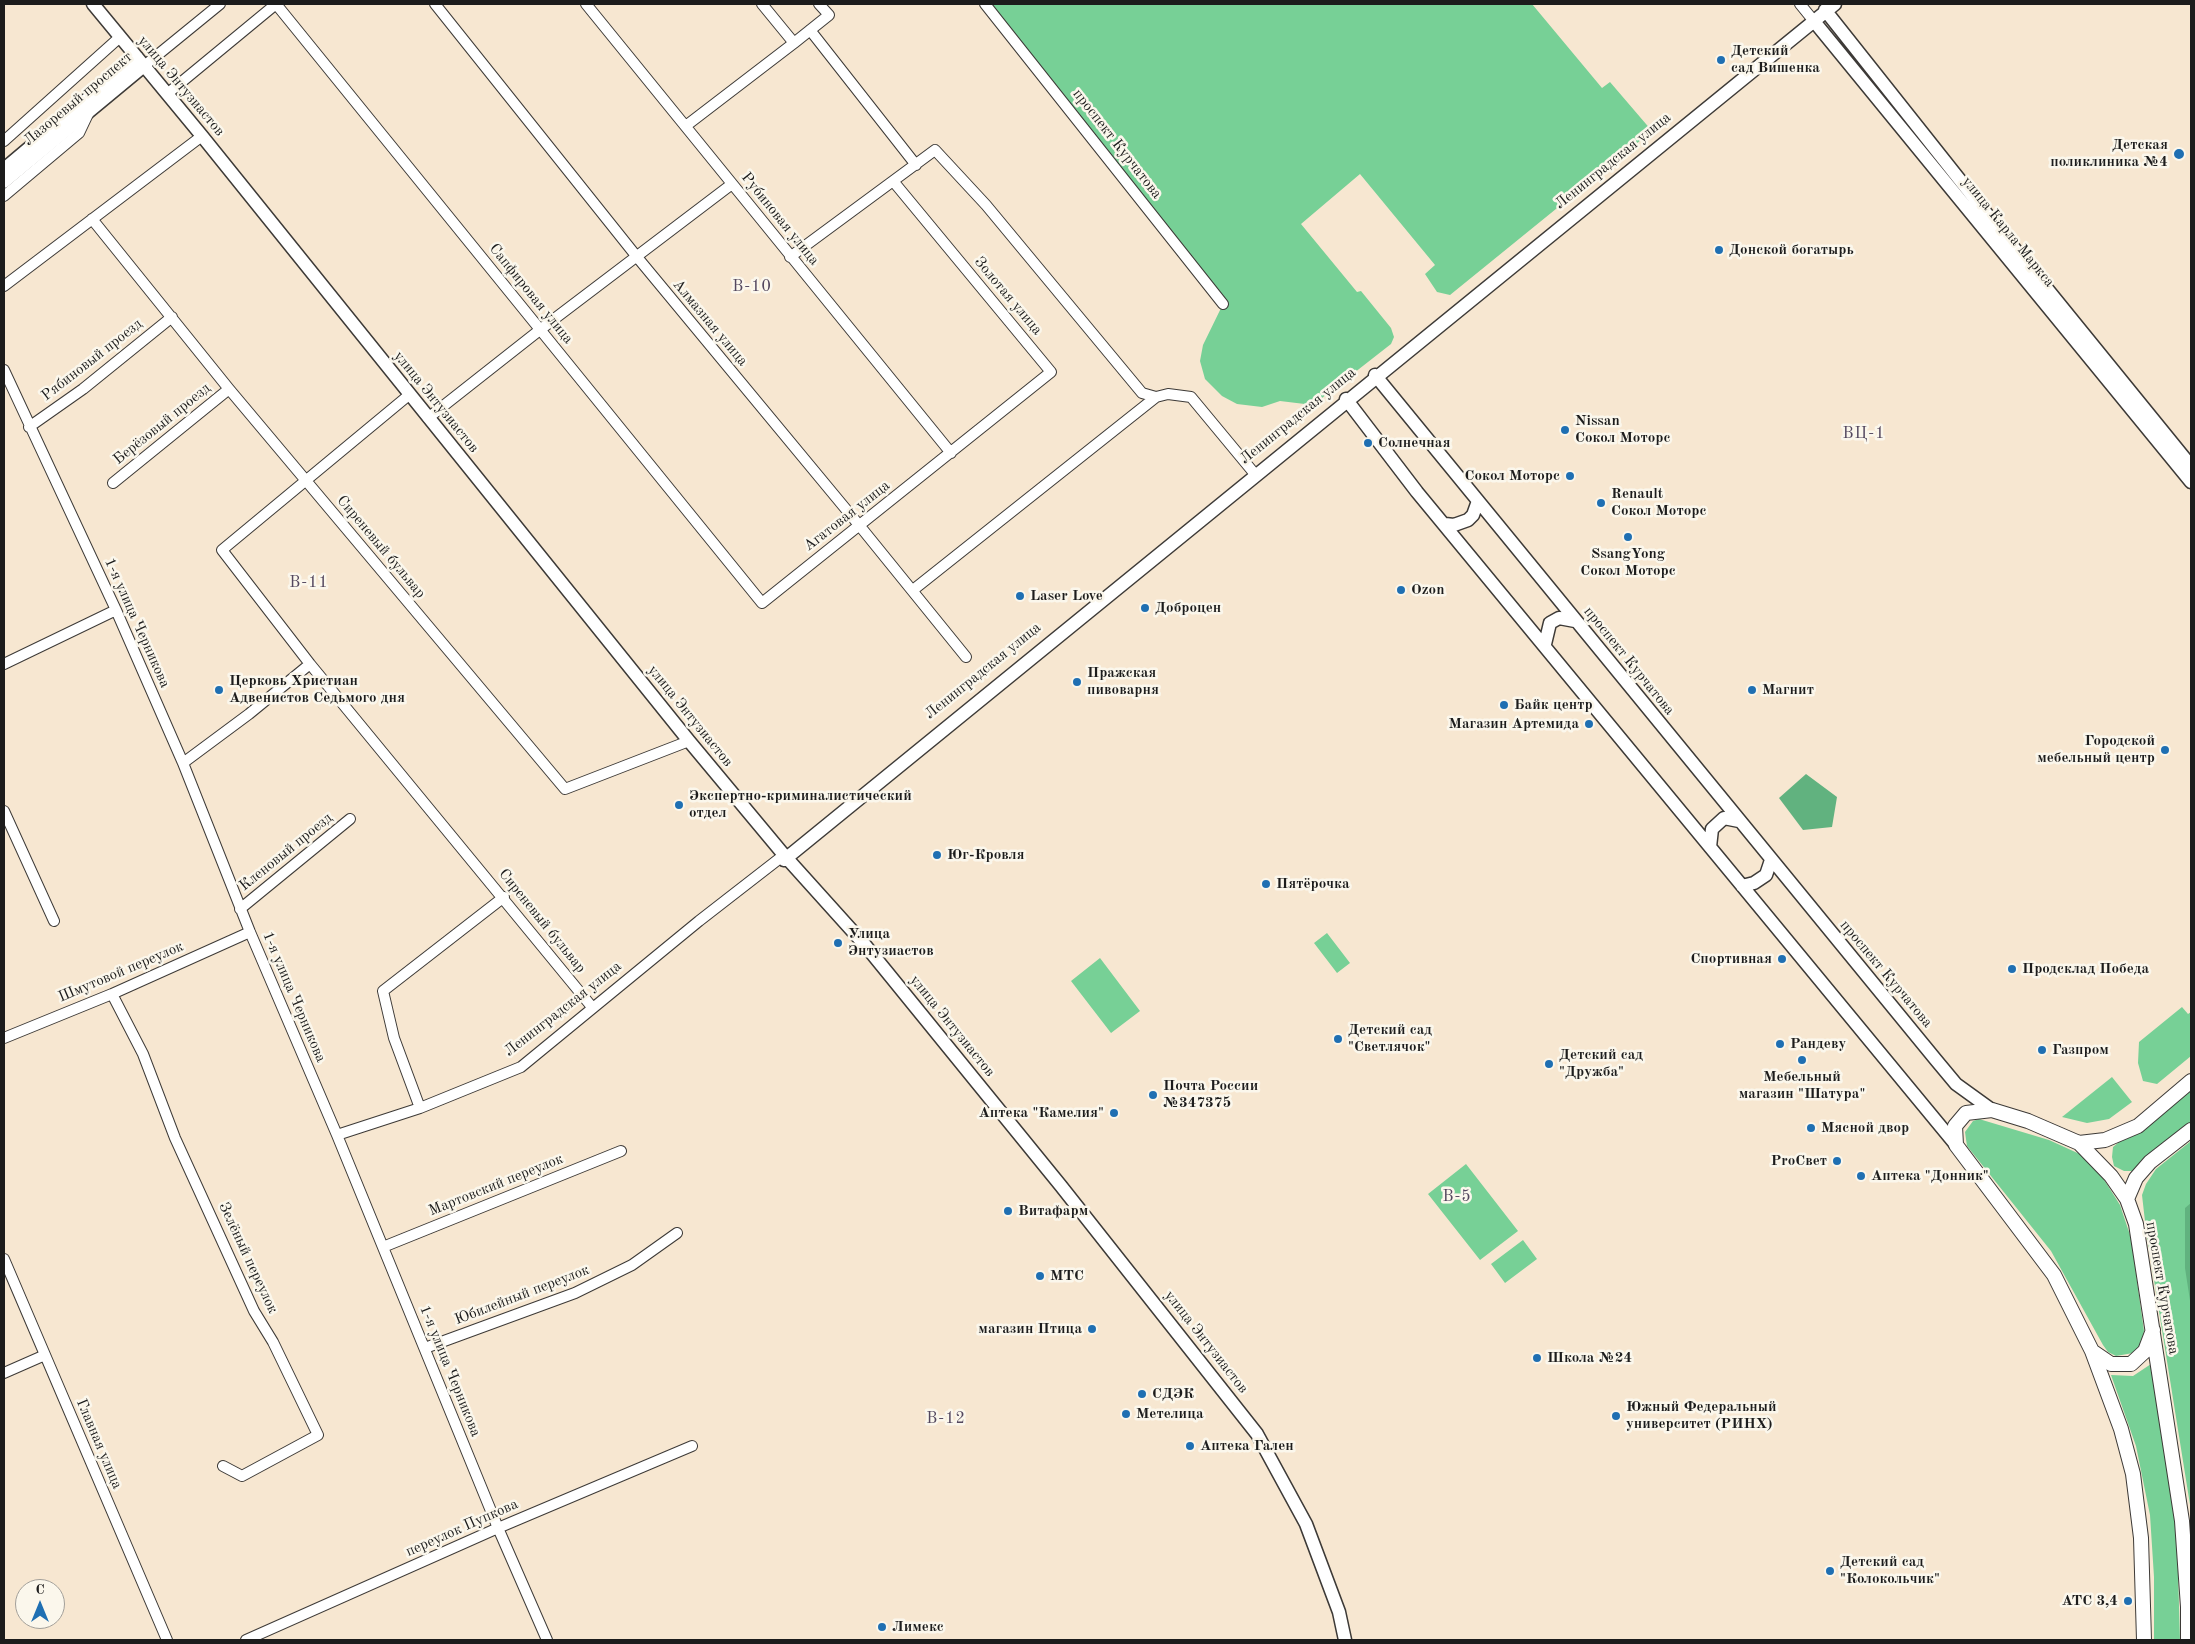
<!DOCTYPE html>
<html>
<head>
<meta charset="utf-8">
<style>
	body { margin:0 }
	#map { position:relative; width:2195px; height:1644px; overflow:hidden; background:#f7e7d1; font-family:"Old Standard TT",serif }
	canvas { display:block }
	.frame { position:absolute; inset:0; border:5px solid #1c1c1c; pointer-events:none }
	.north { position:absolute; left:15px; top:1579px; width:50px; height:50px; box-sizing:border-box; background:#fbf7ec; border:1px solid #a29f99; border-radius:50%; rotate:0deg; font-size:14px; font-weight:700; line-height:20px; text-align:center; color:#1c1c1c }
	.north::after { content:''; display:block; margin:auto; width:18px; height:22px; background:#1f6fb2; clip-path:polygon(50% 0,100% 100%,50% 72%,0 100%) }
</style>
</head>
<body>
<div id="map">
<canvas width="2195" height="1644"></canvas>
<div class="frame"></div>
<div class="north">С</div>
</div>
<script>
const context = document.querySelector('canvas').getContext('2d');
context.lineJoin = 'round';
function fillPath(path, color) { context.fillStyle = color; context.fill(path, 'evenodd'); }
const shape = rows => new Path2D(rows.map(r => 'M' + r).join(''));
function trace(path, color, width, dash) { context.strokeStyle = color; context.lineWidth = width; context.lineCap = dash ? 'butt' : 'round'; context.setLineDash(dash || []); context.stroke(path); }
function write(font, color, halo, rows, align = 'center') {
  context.font = font + ' "Old Standard TT",serif'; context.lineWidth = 5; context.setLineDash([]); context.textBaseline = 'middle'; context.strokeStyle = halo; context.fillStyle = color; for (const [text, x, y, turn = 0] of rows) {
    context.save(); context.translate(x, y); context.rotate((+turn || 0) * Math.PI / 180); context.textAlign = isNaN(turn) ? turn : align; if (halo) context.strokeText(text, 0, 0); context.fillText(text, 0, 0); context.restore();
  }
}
fillPath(shape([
	[990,4,1532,4,1602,88,1610,82,1652,131,1450,295,1437,292,1425,274,1435,265,1360,174,1301,224,1357,292,1361,291,1391,328,1394,337,1391,344,1313,405,1280,401,1262,407,1237,404,1222,396,1205,379,1200,361,1203,345,1223,304],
	[1327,933,1350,963,1337,973,1314,943],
	[1100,958,1140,1011,1111,1033,1071,981],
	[2182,1007,2188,1014,2191,1012,2191,1056,2157,1084,2143,1081,2138,1063,2139,1042],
	[2112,1077,2132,1102,2109,1119,2087,1123,2062,1117],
	[2191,1084,2191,1125,2135,1171,2124,1171,2114,1166,2112,1157,2113,1147],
	[1979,1119,2049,1140,2084,1156,2098,1170,2120,1205,2131,1238,2144,1331,2140,1347,2133,1353,2116,1356,2108,1352,2103,1345,2051,1251,1967,1146,1965,1132,1973,1121],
	[2191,1141,2191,1511,2146,1230,2142,1195,2146,1184,2156,1169],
	[1466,1164,1518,1231,1480,1260,1428,1194],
	[1523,1240,1537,1259,1505,1283,1491,1264],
	[2151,1364,2177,1537,2180,1640,2154,1640,2154,1577,2150,1515,2136,1446,2111,1375,2133,1376]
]), '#77d096');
fillPath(shape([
	[1806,774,1837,797,1832,827,1803,830,1779,798],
	[2191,1203,2191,1307,2185,1268,2185,1208]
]), '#61b27f');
const minor = shape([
	[276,4,762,603,1051,372,893,181,935,150,986,205,1142,393,1156,397,1168,394,1191,397,1254,473],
	[435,4,637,257,859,525,966,657],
	[586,4,951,453],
	[985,4,1223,304],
	[1800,4,1813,20],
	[810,30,916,165],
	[794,43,829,15,819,4],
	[144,66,220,4],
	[167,94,276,4],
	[687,125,794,43,762,4],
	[4,141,120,37],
	[4,196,79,133,88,114],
	[92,219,229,389,565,789,689,741],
	[790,257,893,181],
	[4,286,202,136],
	[4,370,116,610,183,763,250,932,337,1135,498,1528,547,1640],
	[409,395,222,550,310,664,592,1007],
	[428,418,541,329,732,184],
	[29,427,83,389,172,317],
	[113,483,229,389],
	[913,590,1156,397],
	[4,664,116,610],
	[183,763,249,714,310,664],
	[4,811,54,921],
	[240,909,350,819],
	[112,994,143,1054,175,1138,254,1311,273,1342,318,1435,242,1476,223,1466],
	[4,1038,112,994,250,932],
	[420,1108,394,1038,383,991,504,897],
	[337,1135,420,1108,521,1067,699,921,784,855],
	[383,1247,621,1151],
	[4,1259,167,1640],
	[425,1348,575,1293,632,1265,677,1233],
	[4,1373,45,1355],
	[246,1640,498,1528,692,1446]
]);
const tertiary = shape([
	[93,4,202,136,689,741,784,855,865,945,1061,1186,1257,1434,1306,1524,1339,1612,1345,1640],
	[1825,10,2009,242,2191,466],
	[1813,20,2191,482],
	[4,169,137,57],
	[4,182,144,66],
	[1375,375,1936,1060,1956,1084,1992,1110],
	[1346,399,1417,492,1956,1145],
	[1445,524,1454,525,1468,520,1473,515,1478,501],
	[1545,644,1550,623,1559,618,1575,621],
	[1710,847,1712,829,1724,818,1739,821],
	[784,860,1835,4],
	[1742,886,1754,883,1766,875,1771,860]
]);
const secondary = shape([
	[2079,1143,2105,1140,2138,1126,2191,1081],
	[2127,1199,2136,1178,2150,1162,2191,1130],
	[2092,1351,2111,1364,2131,1364,2145,1351,2153,1330],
	[2144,1640,2141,1538,2133,1474,2121,1429,2092,1351,2054,1275,1956,1145,1955,1126,1966,1113,1992,1110,2028,1121,2079,1143,2111,1176,2127,1199,2136,1224,2182,1521,2188,1607,2188,1640]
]);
trace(minor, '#3d3a37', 12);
trace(tertiary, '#3d3a37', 15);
trace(secondary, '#3d3a37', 16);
trace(minor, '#fff', 10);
trace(tertiary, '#fff', 12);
trace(secondary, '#fff', 14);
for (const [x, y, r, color] of [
	[1721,60,5,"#1f6fb2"],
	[2179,154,6,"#1f6fb2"],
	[1719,250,5,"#1f6fb2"],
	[1565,430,5,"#1f6fb2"],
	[1368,443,5,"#1f6fb2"],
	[1570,476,5,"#1f6fb2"],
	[1601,503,5,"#1f6fb2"],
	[1628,537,5,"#1f6fb2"],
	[1401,590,5,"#1f6fb2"],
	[1020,596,5,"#1f6fb2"],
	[1145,608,5,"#1f6fb2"],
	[1077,682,5,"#1f6fb2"],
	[219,690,5,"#1f6fb2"],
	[1752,690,5,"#1f6fb2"],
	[1504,705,5,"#1f6fb2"],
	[1589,724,5,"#1f6fb2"],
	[2165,750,5,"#1f6fb2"],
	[679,805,5,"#1f6fb2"],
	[937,855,5,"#1f6fb2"],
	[1266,884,5,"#1f6fb2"],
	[838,943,5,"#1f6fb2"],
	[1782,959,5,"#1f6fb2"],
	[2012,969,5,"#1f6fb2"],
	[1338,1039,5,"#1f6fb2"],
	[1780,1044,5,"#1f6fb2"],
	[2042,1050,5,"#1f6fb2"],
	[1802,1060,5,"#1f6fb2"],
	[1549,1064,5,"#1f6fb2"],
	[1153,1095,5,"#1f6fb2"],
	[1114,1113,5,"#1f6fb2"],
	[1811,1128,5,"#1f6fb2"],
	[1837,1161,5,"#1f6fb2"],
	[1861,1176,5,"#1f6fb2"],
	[1008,1211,5,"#1f6fb2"],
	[1040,1276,5,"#1f6fb2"],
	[1092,1329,5,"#1f6fb2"],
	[1537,1358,5,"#1f6fb2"],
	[1142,1394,5,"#1f6fb2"],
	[1126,1414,5,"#1f6fb2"],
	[1616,1416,5,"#1f6fb2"],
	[1190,1446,5,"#1f6fb2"],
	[1830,1571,5,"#1f6fb2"],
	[2128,1601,5,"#1f6fb2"],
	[882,1627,5,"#1f6fb2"]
]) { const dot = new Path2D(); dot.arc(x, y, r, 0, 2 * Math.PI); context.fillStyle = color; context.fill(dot); trace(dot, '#fbf7ec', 2); }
write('bold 15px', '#1c1c1c', '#fbf7ec', [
	["Детский",1731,51],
	["сад Вишенка",1731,68],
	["Детская",2168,145,"right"],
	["поликлиника №4",2168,162,"right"],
	["Донской богатырь",1729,250],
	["Nissan",1575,421],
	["Сокол Моторс",1575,438],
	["Солнечная",1378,443],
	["Сокол Моторс",1560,476,"right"],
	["Renault",1611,494],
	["Сокол Моторс",1611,511],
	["SsangYong",1628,554,"center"],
	["Сокол Моторс",1628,571,"center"],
	["Ozon",1411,590],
	["Laser Love",1030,596],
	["Доброцен",1155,608],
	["Пражская",1087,673],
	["пивоварня",1087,690],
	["Церковь Христиан",229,681],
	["Адвенистов Седьмого дня",229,698],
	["Магнит",1762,690],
	["Байк центр",1514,705],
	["Магазин Артемида",1579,724,"right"],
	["Городской",2155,741,"right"],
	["мебельный центр",2155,758,"right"],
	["Экспертно-криминалистический",689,796],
	["отдел",689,813],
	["Юг-Кровля",947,855],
	["Пятёрочка",1276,884],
	["Улица",848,934],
	["Энтузиастов",848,951],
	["Спортивная",1772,959,"right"],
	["Продсклад Победа",2022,969],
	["Детский сад",1348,1030],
	["\"Светлячок\"",1348,1047],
	["Рандеву",1790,1044],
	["Газпром",2052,1050],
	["Детский сад",1559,1055],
	["\"Дружба\"",1559,1072],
	["Мебельный",1802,1077,"center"],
	["магазин \"Шатура\"",1802,1094,"center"],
	["Почта России",1163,1086],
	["№347375",1163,1103],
	["Аптека \"Камелия\"",1104,1113,"right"],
	["Мясной двор",1821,1128],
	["ProСвет",1827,1161,"right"],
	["Аптека \"Донник\"",1871,1176],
	["Витафарм",1018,1211],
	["МТС",1050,1276],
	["магазин Птица",1082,1329,"right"],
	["Школа №24",1547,1358],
	["СДЭК",1152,1394],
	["Южный Федеральный",1626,1407],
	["университет (РИНХ)",1626,1424],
	["Метелица",1136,1414],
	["Аптека Гален",1200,1446],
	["Детский сад",1840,1562],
	["\"Колокольчик\"",1840,1579],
	["АТС 3,4",2118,1601,"right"],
	["Лимекс",892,1627]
], 'left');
write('15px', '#1c1c1c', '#fbf7ec', [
	["улица Энтузиастов",181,86,50],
	["Лазоревый проспект",78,99,-40],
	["проспект Курчатова",1117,144,52],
	["Ленинградская улица",1613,161,-39],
	["Рубиновая улица",780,219,51],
	["улица Карла Маркса",2008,232,51],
	["Сапфировая улица",531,294,51],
	["Золотая улица",1008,296,50],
	["Алмазная улица",710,323,50],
	["Рябиновый проезд",92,360,-38],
	["улица Энтузиастов",436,402,51],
	["Ленинградская улица",1298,416,-39],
	["Берёзовый проезд",162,424,-39],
	["Агатовая улица",847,516,-38],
	["Сиреневый бульвар",381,547,50],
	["1-я улица Черникова",137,623,66],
	["проспект Курчатова",1629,661,51],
	["Ленинградская улица",983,671,-39],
	["улица Энтузиастов",690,716,51],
	["Кленовый проезд",286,852,-39],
	["Сиреневый бульвар",542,921,51],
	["Шмутовой переулок",121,972,-23],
	["проспект Курчатова",1886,974,50],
	["1-я улица Черникова",294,997,67],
	["Ленинградская улица",563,1009,-38],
	["улица Энтузиастов",952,1026,51],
	["Мартовский переулок",496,1185,-22],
	["Зелёный переулок",248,1258,65],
	["проспект Курчатова",2162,1288,80],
	["Юбилейный переулок",522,1295,-21],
	["улица Энтузиастов",1206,1342,52],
	["1-я улица Черникова",450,1371,68],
	["Главная улица",99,1444,67],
	["переулок Пупкова",462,1528,-24]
]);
context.letterSpacing = '1px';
write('16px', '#53475e', '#fbf7ec', [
	["В-10",752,287],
	["ВЦ-1",1864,434],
	["В-11",309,583],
	["В-5",1457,1197],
	["В-12",946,1419]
]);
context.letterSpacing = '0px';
</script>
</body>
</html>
